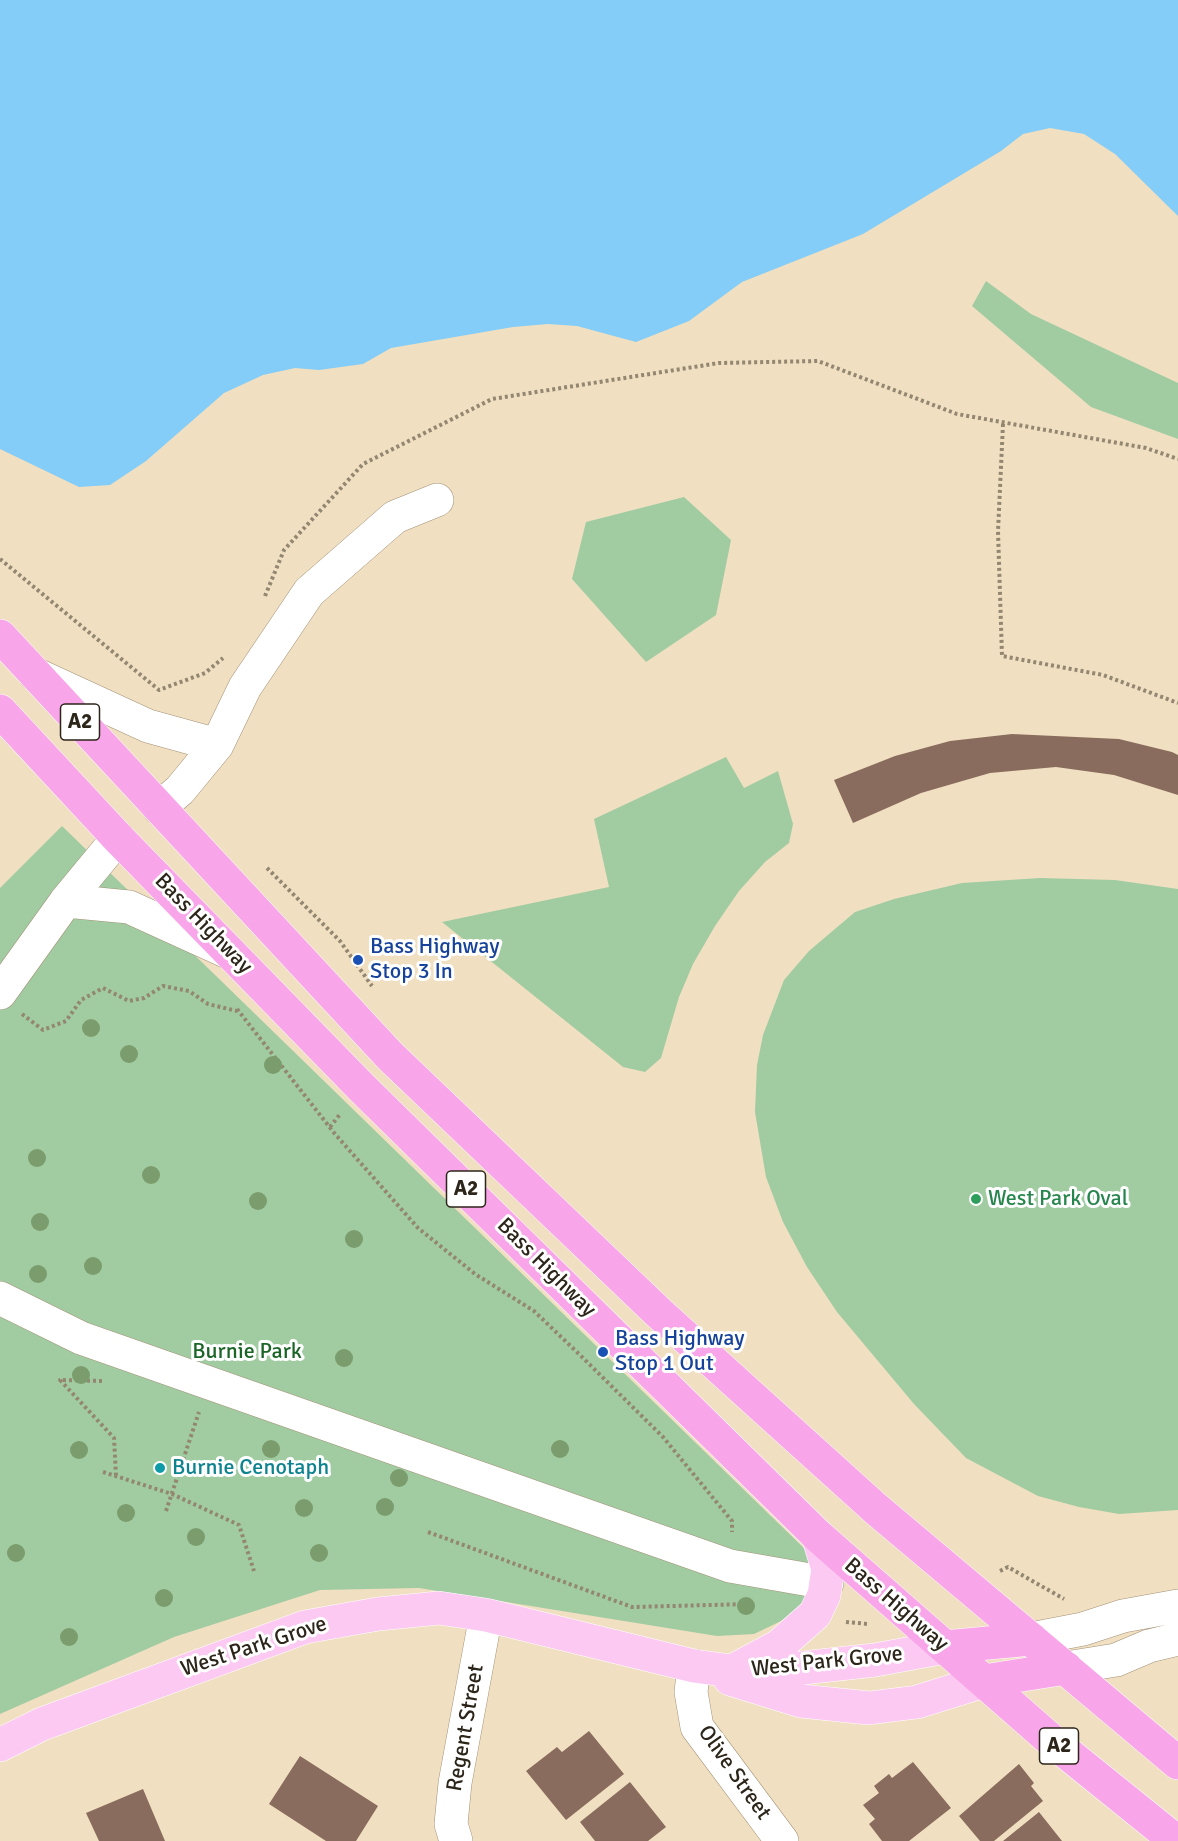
<!DOCTYPE html>
<html>
<head>
<meta charset="utf-8">
<style>
	body { margin:0 }
	canvas { display:block; background:#f0dfc1 }
</style>
</head>
<body>
<canvas width="1178" height="1841"></canvas>
<script>
const context = document.querySelector('canvas').getContext('2d');
context.lineJoin = 'round';
function fillPath(path, color) { context.fillStyle = color; context.fill(path, 'evenodd'); }
const shape = rows => new Path2D(rows.map(r => 'M' + r).join(''));
function trace(path, color, width, dash) { context.strokeStyle = color; context.lineWidth = width; context.lineCap = dash ? 'butt' : 'round'; context.setLineDash(dash || []); context.stroke(path); }
function write(font, color, halo, rows, align = 'center') {
  context.font = font + ' Signika,sans-serif'; context.lineWidth = 6; context.setLineDash([]); context.textBaseline = 'middle'; context.strokeStyle = halo; context.fillStyle = color; for (const [text, x, y, turn = 0] of rows) {
    context.save(); context.translate(x, y); context.rotate((+turn || 0) * Math.PI / 180); context.textAlign = isNaN(turn) ? turn : align; if (halo) context.strokeText(text, 0, 0); context.fillText(text, 0, 0); context.restore();
  }
}
fillPath(shape([
	[986,281,1031,314,1178,383,1178,439,1091,407,972,306],
	[684,497,731,540,716,615,646,662,572,579,586,522],
	[726,757,744,788,778,771,793,824,789,843,765,862,739,891,715,926,693,964,679,997,661,1058,645,1072,623,1067,442,922,609,887,594,819],
	[62,826,811,1555,815,1594,781,1621,754,1634,717,1636,419,1588,320,1590,174,1637,0,1714,0,888],
	[1040,878,1115,880,1178,889,1178,1510,1119,1514,1079,1507,1038,1496,966,1458,914,1404,837,1312,807,1267,783,1222,766,1177,755,1112,757,1065,763,1035,784,980,809,951,855,912,894,899,962,883]
]), '#a1cca2');
fillPath(shape([
	[0,0,1178,0,1178,216,1115,154,1084,134,1050,128,1023,134,1001,151,863,234,742,282,689,321,636,342,577,326,548,324,513,327,391,348,363,364,319,370,295,368,263,375,224,393,146,461,110,485,79,487,0,449]
]), '#83cdf8');
fillPath(shape([
	[1012,734,1119,739,1172,752,1178,755,1178,795,1114,775,1056,767,990,773,921,793,853,823,834,780,895,756,950,741],
	[589,1731,624,1774,566,1820,526,1771,557,1747,562,1752],
	[300,1756,378,1806,356,1841,326,1841,269,1804],
	[913,1762,951,1808,909,1841,882,1841,869,1824,875,1819,863,1805,879,1793,874,1786,889,1774,892,1778],
	[1019,1764,1034,1783,1031,1786,1043,1801,994,1841,980,1841,959,1816],
	[630,1782,666,1827,648,1841,595,1841,580,1822],
	[143,1789,165,1841,99,1841,86,1813],
	[1039,1812,1062,1841,1003,1841]
]), '#896c5d');
const minor = shape([
	[35,674,148,726,217,745],
	[159,808,180,790,217,745,245,687,309,592,395,517,437,500],
	[66,901,129,907,230,953],
	[0,993,66,901,118,838],
	[0,1298,81,1338,730,1566,827,1583],
	[1031,1639,1083,1629,1123,1616,1178,1606],
	[694,1666,691,1692,697,1727,782,1841],
	[1066,1668,1116,1660,1149,1646,1178,1639],
	[456,1841,451,1824,455,1783,486,1615]
]);
const major = shape([
	[738,1668,779,1646,815,1614,824,1595,828,1569,818,1536],
	[730,1679,801,1701,869,1708,917,1702,984,1681],
	[0,1745,42,1724,305,1627,378,1614,439,1608,486,1615,694,1666,731,1671,793,1669,875,1660,945,1647]
]);
const highway = shape([
	[0,636,390,1056,659,1313,876,1509,1178,1763],
	[0,711,118,838,362,1088,818,1536,1052,1741,1176,1841],
	[945,1647,1031,1639],
	[984,1681,1066,1668]
]);
trace(minor, '#a39277', 34);
trace(major, '#fff', 34);
trace(highway, '#fff', 34);
trace(shape([
	[1003,424,998,531,1002,656,1103,675,1178,703],
	[0,559,159,690,205,673,223,658],
	[265,596,284,550,363,464,492,399,719,363,818,361,957,414,1146,448,1178,459],
	[267,868,340,941,372,986],
	[237,1009,335,1134,418,1228,475,1274,534,1311,580,1355,663,1437,732,1521,732,1532],
	[22,1014,43,1030,66,1021,81,1000,103,988,129,1001,144,998,163,986,189,991,208,1004,237,1011],
	[330,1127,341,1113],
	[102,1381,60,1380,114,1438,116,1476],
	[103,1472,172,1494,239,1525,254,1571],
	[166,1511,199,1412],
	[428,1532,632,1607,749,1604],
	[1000,1571,1008,1567,1064,1599],
	[846,1622,868,1624]
]), '#938772', 4, [3, 3]);
trace(minor, '#fff', 33);
trace(major, '#fbc9f2', 33);
trace(highway, '#f9a5e9', 33);
context.fillStyle = '#7b9c6c';
for (const [x, y] of [
	[91,1028],
	[129,1054],
	[273,1065],
	[37,1158],
	[151,1175],
	[258,1201],
	[40,1222],
	[354,1239],
	[93,1266],
	[38,1274],
	[344,1358],
	[81,1375],
	[271,1449],
	[560,1449],
	[79,1450],
	[399,1478],
	[385,1507],
	[304,1508],
	[126,1513],
	[196,1537],
	[16,1553],
	[319,1553],
	[164,1598],
	[746,1606],
	[69,1637]
]) { context.beginPath(); context.arc(x, y, 9, 0, 2 * Math.PI); context.fill(); }
for (const [x, y, r, color] of [
	[358,960,6,"#1a4fb4"],
	[976,1199,6,"#2e9e5b"],
	[603,1352,6,"#1a4fb4"],
	[160,1468,6,"#0f9aa8"]
]) { const dot = new Path2D(); dot.arc(x, y, r, 0, 2 * Math.PI); context.fillStyle = color; context.fill(dot); trace(dot, '#fff', 2); }
for (const [x, y, w] of [
	[80,722,39],
	[466,1189,39],
	[1059,1746,39]
]) { const box = new Path2D(); box.roundRect(x - w / 2, y - 18, w, 36, 4.5); context.fillStyle = '#fff'; context.fill(box); trace(box, '#2c251a', 1.5); }
write('bold 21px', '#2c251a', null, [
	["A2",80,722],
	["A2",466,1189],
	["A2",1059,1746]
]);
write('22px', '#2c251a', '#fff', [
	["Bass Highway",203,924,46],
	["Bass Highway",546,1268,45],
	["Bass Highway",896,1605,41],
	["West Park Grove",254,1647,-18],
	["West Park Grove",827,1662,-6],
	["Regent Street",466,1728,-80],
	["Olive Street",734,1773,55]
]);
write('22px', '#164399', '#fff', [
	["Bass Highway",370,947],
	["Stop 3 In",370,972],
	["Bass Highway",615,1339],
	["Stop 1 Out",615,1364]
], 'left');
write('22px', '#27864d', '#fff', [
	["West Park Oval",988,1199]
], 'left');
write('22px', '#1b6527', '#fff', [
	["Burnie Park",247,1352]
]);
write('22px', '#0d838f', '#fff', [
	["Burnie Cenotaph",172,1468]
], 'left');
</script>
</body>
</html>
